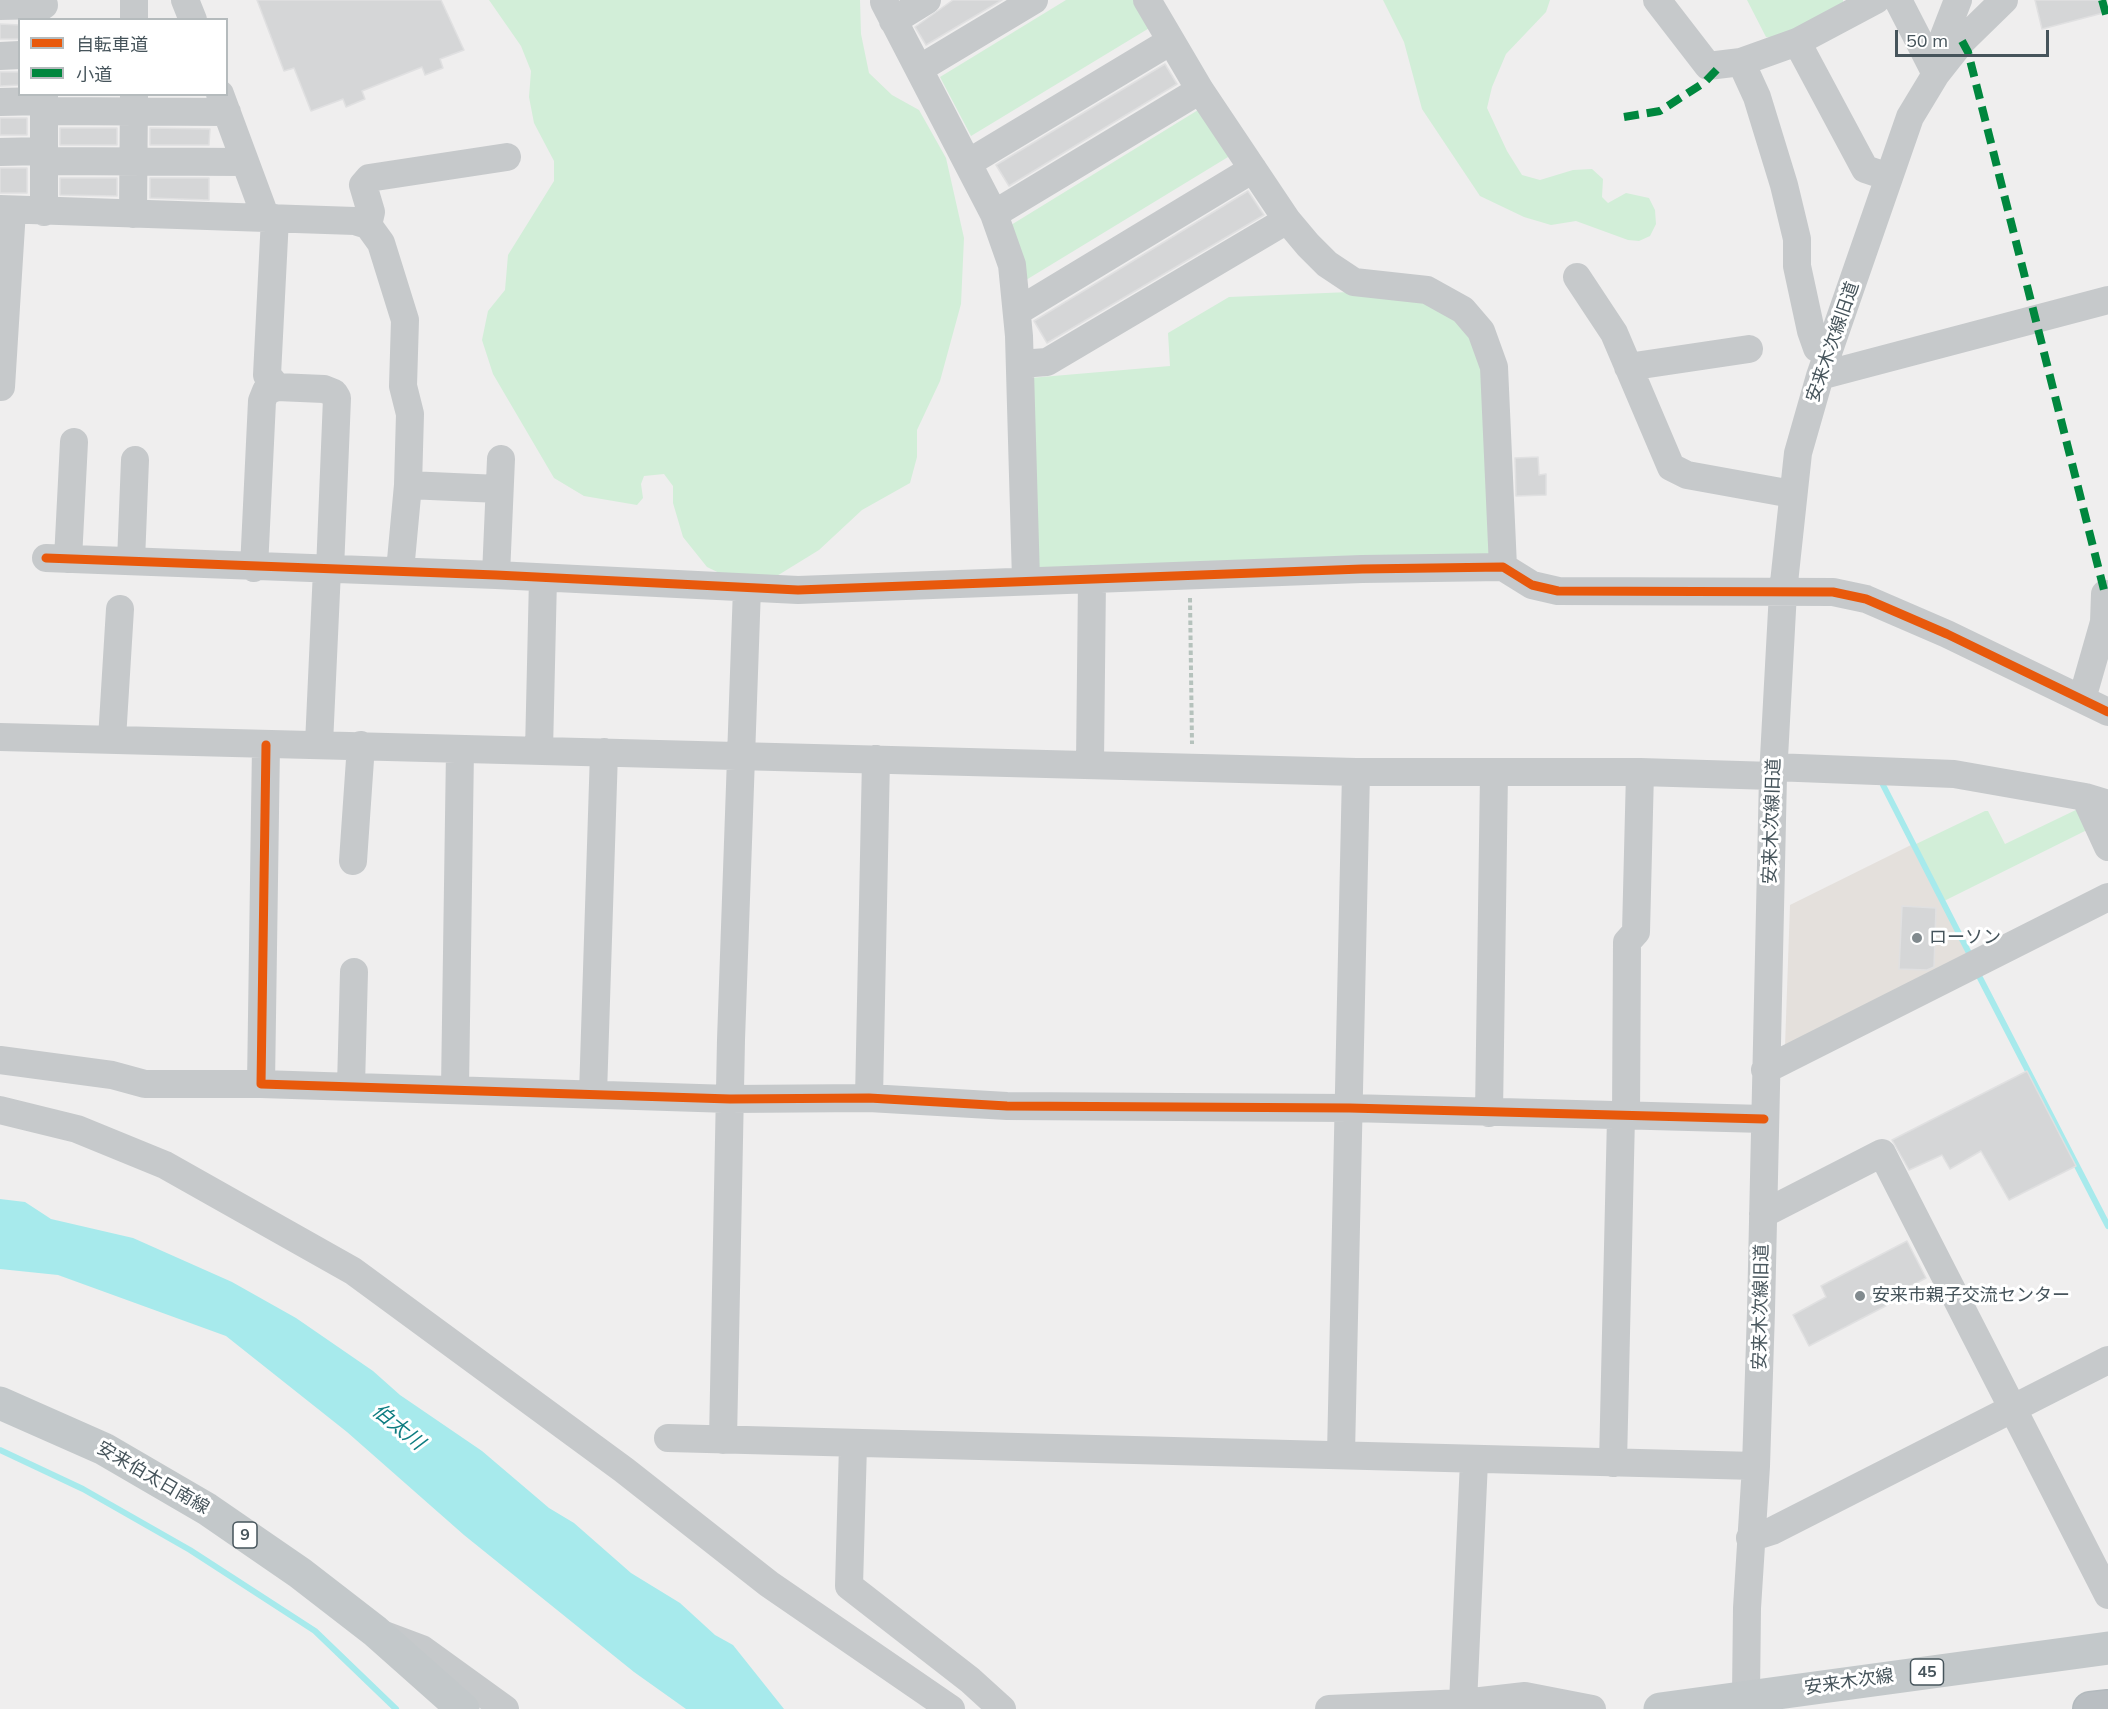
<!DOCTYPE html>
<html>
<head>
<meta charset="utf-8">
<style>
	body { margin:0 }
	#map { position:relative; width:2108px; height:1709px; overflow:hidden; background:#efeeee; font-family:Mulish,"Noto Sans JP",sans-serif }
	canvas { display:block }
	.legend { position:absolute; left:18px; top:18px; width:210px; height:78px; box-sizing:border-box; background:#fff; border:2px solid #b5bbbd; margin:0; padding:8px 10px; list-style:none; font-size:18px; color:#46545b }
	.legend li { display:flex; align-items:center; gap:12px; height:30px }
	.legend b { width:30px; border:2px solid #b5bbbd }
	.scale { position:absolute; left:1895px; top:30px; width:154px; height:27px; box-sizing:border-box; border:3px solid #46545b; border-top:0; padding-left:8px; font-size:18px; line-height:21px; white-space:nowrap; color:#46545b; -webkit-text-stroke:4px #fff; paint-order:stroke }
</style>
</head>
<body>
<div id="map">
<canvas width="2108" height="1709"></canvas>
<ul class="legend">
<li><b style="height:8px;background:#e8590c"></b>自転車道</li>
<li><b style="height:8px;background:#00873e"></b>小道</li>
</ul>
<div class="scale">50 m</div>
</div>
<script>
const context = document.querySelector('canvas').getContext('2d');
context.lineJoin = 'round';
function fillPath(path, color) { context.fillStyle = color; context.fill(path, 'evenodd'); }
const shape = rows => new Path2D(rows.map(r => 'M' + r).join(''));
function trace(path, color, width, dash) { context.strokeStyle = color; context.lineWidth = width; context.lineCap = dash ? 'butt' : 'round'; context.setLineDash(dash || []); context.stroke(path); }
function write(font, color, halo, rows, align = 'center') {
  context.font = font + ' Mulish,"Noto Sans JP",sans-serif'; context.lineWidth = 6; context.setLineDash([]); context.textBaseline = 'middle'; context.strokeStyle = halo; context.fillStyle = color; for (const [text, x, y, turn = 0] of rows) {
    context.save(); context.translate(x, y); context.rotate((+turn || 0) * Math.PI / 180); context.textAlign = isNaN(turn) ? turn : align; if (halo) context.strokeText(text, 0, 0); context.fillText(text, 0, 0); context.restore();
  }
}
fillPath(shape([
	[1911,845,1970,959,1785,1047,1790,905]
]), '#e4e0dc');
fillPath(shape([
	[489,0,860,0,861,34,869,73,892,95,919,110,946,158,964,238,961,304,940,381,917,430,917,457,910,483,862,510,819,550,767,582,742,584,707,567,683,537,673,503,673,486,664,474,644,476,641,484,643,498,637,505,584,496,554,478,493,374,482,340,488,311,505,290,508,255,554,181,554,161,534,123,529,97,531,71,521,46],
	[1066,0,1135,0,1151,27,971,136,940,77],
	[1383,0,1550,0,1546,12,1506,54,1492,87,1487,108,1507,151,1522,175,1540,180,1573,170,1592,169,1603,179,1602,197,1608,203,1626,193,1649,198,1655,210,1656,224,1650,236,1639,241,1628,240,1576,221,1551,225,1524,217,1480,196,1422,109,1404,42],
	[1747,0,1843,0,1843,3,1784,41,1766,37],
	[1203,107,1233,154,1026,280,1011,225],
	[1398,290,1437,300,1481,347,1492,557,1035,568,1030,378,1170,366,1168,333,1229,297],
	[2082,807,2093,827,1944,901,1914,845,1985,811,1988,811,2005,844]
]), '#d2eed8');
fillPath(shape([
	[0,1199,25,1202,51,1219,133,1238,232,1282,296,1318,373,1371,400,1395,482,1451,549,1508,574,1523,631,1573,680,1603,715,1635,733,1645,784,1709,686,1709,634,1672,464,1535,347,1432,226,1336,58,1275,0,1269]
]), '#a7eaec');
trace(shape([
	[1881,781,1970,955],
	[1978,974,2108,1226],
	[0,1450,83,1489,190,1550,315,1631,396,1709]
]), '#a7eaec', 6);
const building = shape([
	[257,0,441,0,464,50,440,59,443,68,425,75,422,67,362,91,365,99,346,107,343,99,311,111,294,68,284,71,257,0],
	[953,0,1002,0,926,45,915,27,953,0],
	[2035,0,2099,0,2103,13,2042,29,2035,0],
	[0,24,20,25,20,39,0,39,0,24],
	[1165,64,1177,84,1009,186,996,165,1165,64],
	[0,72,20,72,20,85,0,86,0,72],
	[0,118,27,118,27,135,0,135,0,118],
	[60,128,117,128,117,145,60,145,60,128],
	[150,128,210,129,209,145,150,145,150,128],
	[0,168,27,168,27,193,0,193,0,168],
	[60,178,117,178,117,196,60,195,60,178],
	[150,178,209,178,209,200,150,198,150,178],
	[1248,191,1264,215,1047,343,1034,321,1248,191],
	[1538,457,1539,475,1546,474,1546,495,1516,496,1515,458,1538,457],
	[1902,906,1936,908,1934,967,1927,970,1899,969,1902,906],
	[2027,1071,2076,1166,2009,1200,1981,1151,1950,1169,1942,1155,1909,1170,1892,1140,2027,1071],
	[1907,1241,1926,1278,1894,1295,1897,1300,1809,1346,1793,1315,1826,1297,1821,1286,1907,1241]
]);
fillPath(building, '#d5d6d7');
trace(building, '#e0e0e1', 1.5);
const highway = shape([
	[2090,1709,2108,1707]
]);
trace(highway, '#b3babe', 36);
trace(shape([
	[1190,598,1192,744]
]), '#b5c2bc', 4, [4.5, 3]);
trace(shape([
	[185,0,193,20],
	[1147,0,1200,90,1287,220,1308,245,1327,264,1354,282,1427,290,1463,310,1481,331,1494,367,1503,567],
	[1657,0,1708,66,1741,62,1797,42,1876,0],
	[1898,0,1936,74],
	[884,2,994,214,1012,265,1019,336,1026,580],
	[0,6,44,5],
	[134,20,134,0],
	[893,21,927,0],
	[1797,42,1865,169,1889,177],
	[0,56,20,55],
	[1741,62,1757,97,1784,185,1797,239,1797,266,1811,331,1817,348,1828,354],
	[1938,66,1944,36,1958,0],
	[919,69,1034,0],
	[220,94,266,218],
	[0,102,44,101],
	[44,111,227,112],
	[0,152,44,151],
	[44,161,245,162],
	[968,163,1171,41],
	[0,209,355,221,368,225,381,243,405,320,403,386,410,414,408,485,400,571],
	[44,212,44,94],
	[133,214,134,94],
	[994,214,1200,90],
	[275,218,267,375,277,387],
	[368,225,371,212,363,185,369,178,507,157],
	[1577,277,1614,333,1671,467,1687,475,1792,494],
	[1018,311,1253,169],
	[1020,364,1047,362,1287,220],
	[1628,367,1749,349],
	[1820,376,2108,300],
	[1,387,12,210],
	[408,485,499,489],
	[46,558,496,575,798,590,1362,569,1503,567,1532,585,1558,591,1833,592,1866,599,1947,634,2108,712],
	[68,559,74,442],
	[131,561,135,460],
	[254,568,262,401,266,391,277,387,324,389,334,393,337,398,330,570],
	[496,575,501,459],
	[2082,699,2104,622,2105,594],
	[0,737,1356,772,1640,772,1773,776],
	[112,739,120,609],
	[319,744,327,570],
	[266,745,261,1084,730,1099,869,1098,1007,1106,1350,1108,1764,1119],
	[539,751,543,578],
	[1090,763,1092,579],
	[1773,767,1954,774,2085,797,2108,804],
	[2085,797,2108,847],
	[353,861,361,745],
	[0,1060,112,1075,145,1084,261,1084],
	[1765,1070,2108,897],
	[351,1086,354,972],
	[455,1088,460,750],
	[593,1094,604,752],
	[869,1098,876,759],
	[0,1110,77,1129,165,1165,353,1271,624,1470,769,1584,951,1709],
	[1489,1113,1494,773],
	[1626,1117,1627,942,1636,932,1640,772],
	[1763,1214,1882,1153,2108,1595],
	[668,1438,1756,1466],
	[723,1440,731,1040,747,588],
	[853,1445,849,1586,970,1680,1002,1709],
	[1341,1454,1356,772],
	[1474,1461,1463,1703,1525,1696,1592,1709],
	[1613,1463,1621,1117],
	[1750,1538,1772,1531,2108,1360],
	[382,1634,422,1649,505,1709],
	[1746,1695,1747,1608,1756,1466,1761,1311,1773,776,1783,592,1798,453,1820,376,1910,117,1936,74,1962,41,2004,0],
	[1329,1709,1463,1703]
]), '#c6c9cb', 28);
trace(shape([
	[0,1403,104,1449,207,1509,300,1573,375,1631,463,1709],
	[1660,1709,2108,1648]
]), '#c3c8ca', 33);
trace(highway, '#b9bec2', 33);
trace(shape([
	[2102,0,2108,21],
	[1962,41,1968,52,2105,594],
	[1624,117,1660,111,1705,82,1722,64]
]), '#00873e', 8, [15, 8]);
trace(shape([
	[46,558,496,575,798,590,1362,569,1503,567,1532,585,1558,591,1833,592,1866,599,1947,634,2108,712],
	[266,745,261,1084,730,1099,869,1098,1007,1106,1350,1108,1764,1119]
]), '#e8590c', 9);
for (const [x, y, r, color] of [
	[1917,938,6,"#818a8e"],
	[1860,1296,6,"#818a8e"]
]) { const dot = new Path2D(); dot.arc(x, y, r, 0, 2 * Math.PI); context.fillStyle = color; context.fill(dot); trace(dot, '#fff', 2); }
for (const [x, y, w] of [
	[245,1535,24],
	[1927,1672,33]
]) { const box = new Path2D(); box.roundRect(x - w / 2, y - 13, w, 26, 4.5); context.fillStyle = '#fff'; context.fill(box); trace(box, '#46545b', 1.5); }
write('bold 16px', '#46545b', null, [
	["9",245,1535],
	["45",1927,1672]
]);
write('18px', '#46545b', '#fff', [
	["安来木次線旧道",1833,342,-71],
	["安来木次線旧道",1772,821,-88],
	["安来木次線旧道",1761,1307,-89],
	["安来伯太日南線",153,1478,30],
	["安来木次線",1849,1682,-8]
]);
write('18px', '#46545b', '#fff', [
	["ローソン",1929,938],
	["安来市親子交流センター",1872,1296]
], 'left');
write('italic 20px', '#0e7d81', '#fff', [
	["伯太川",398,1427,39]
]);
</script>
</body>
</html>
